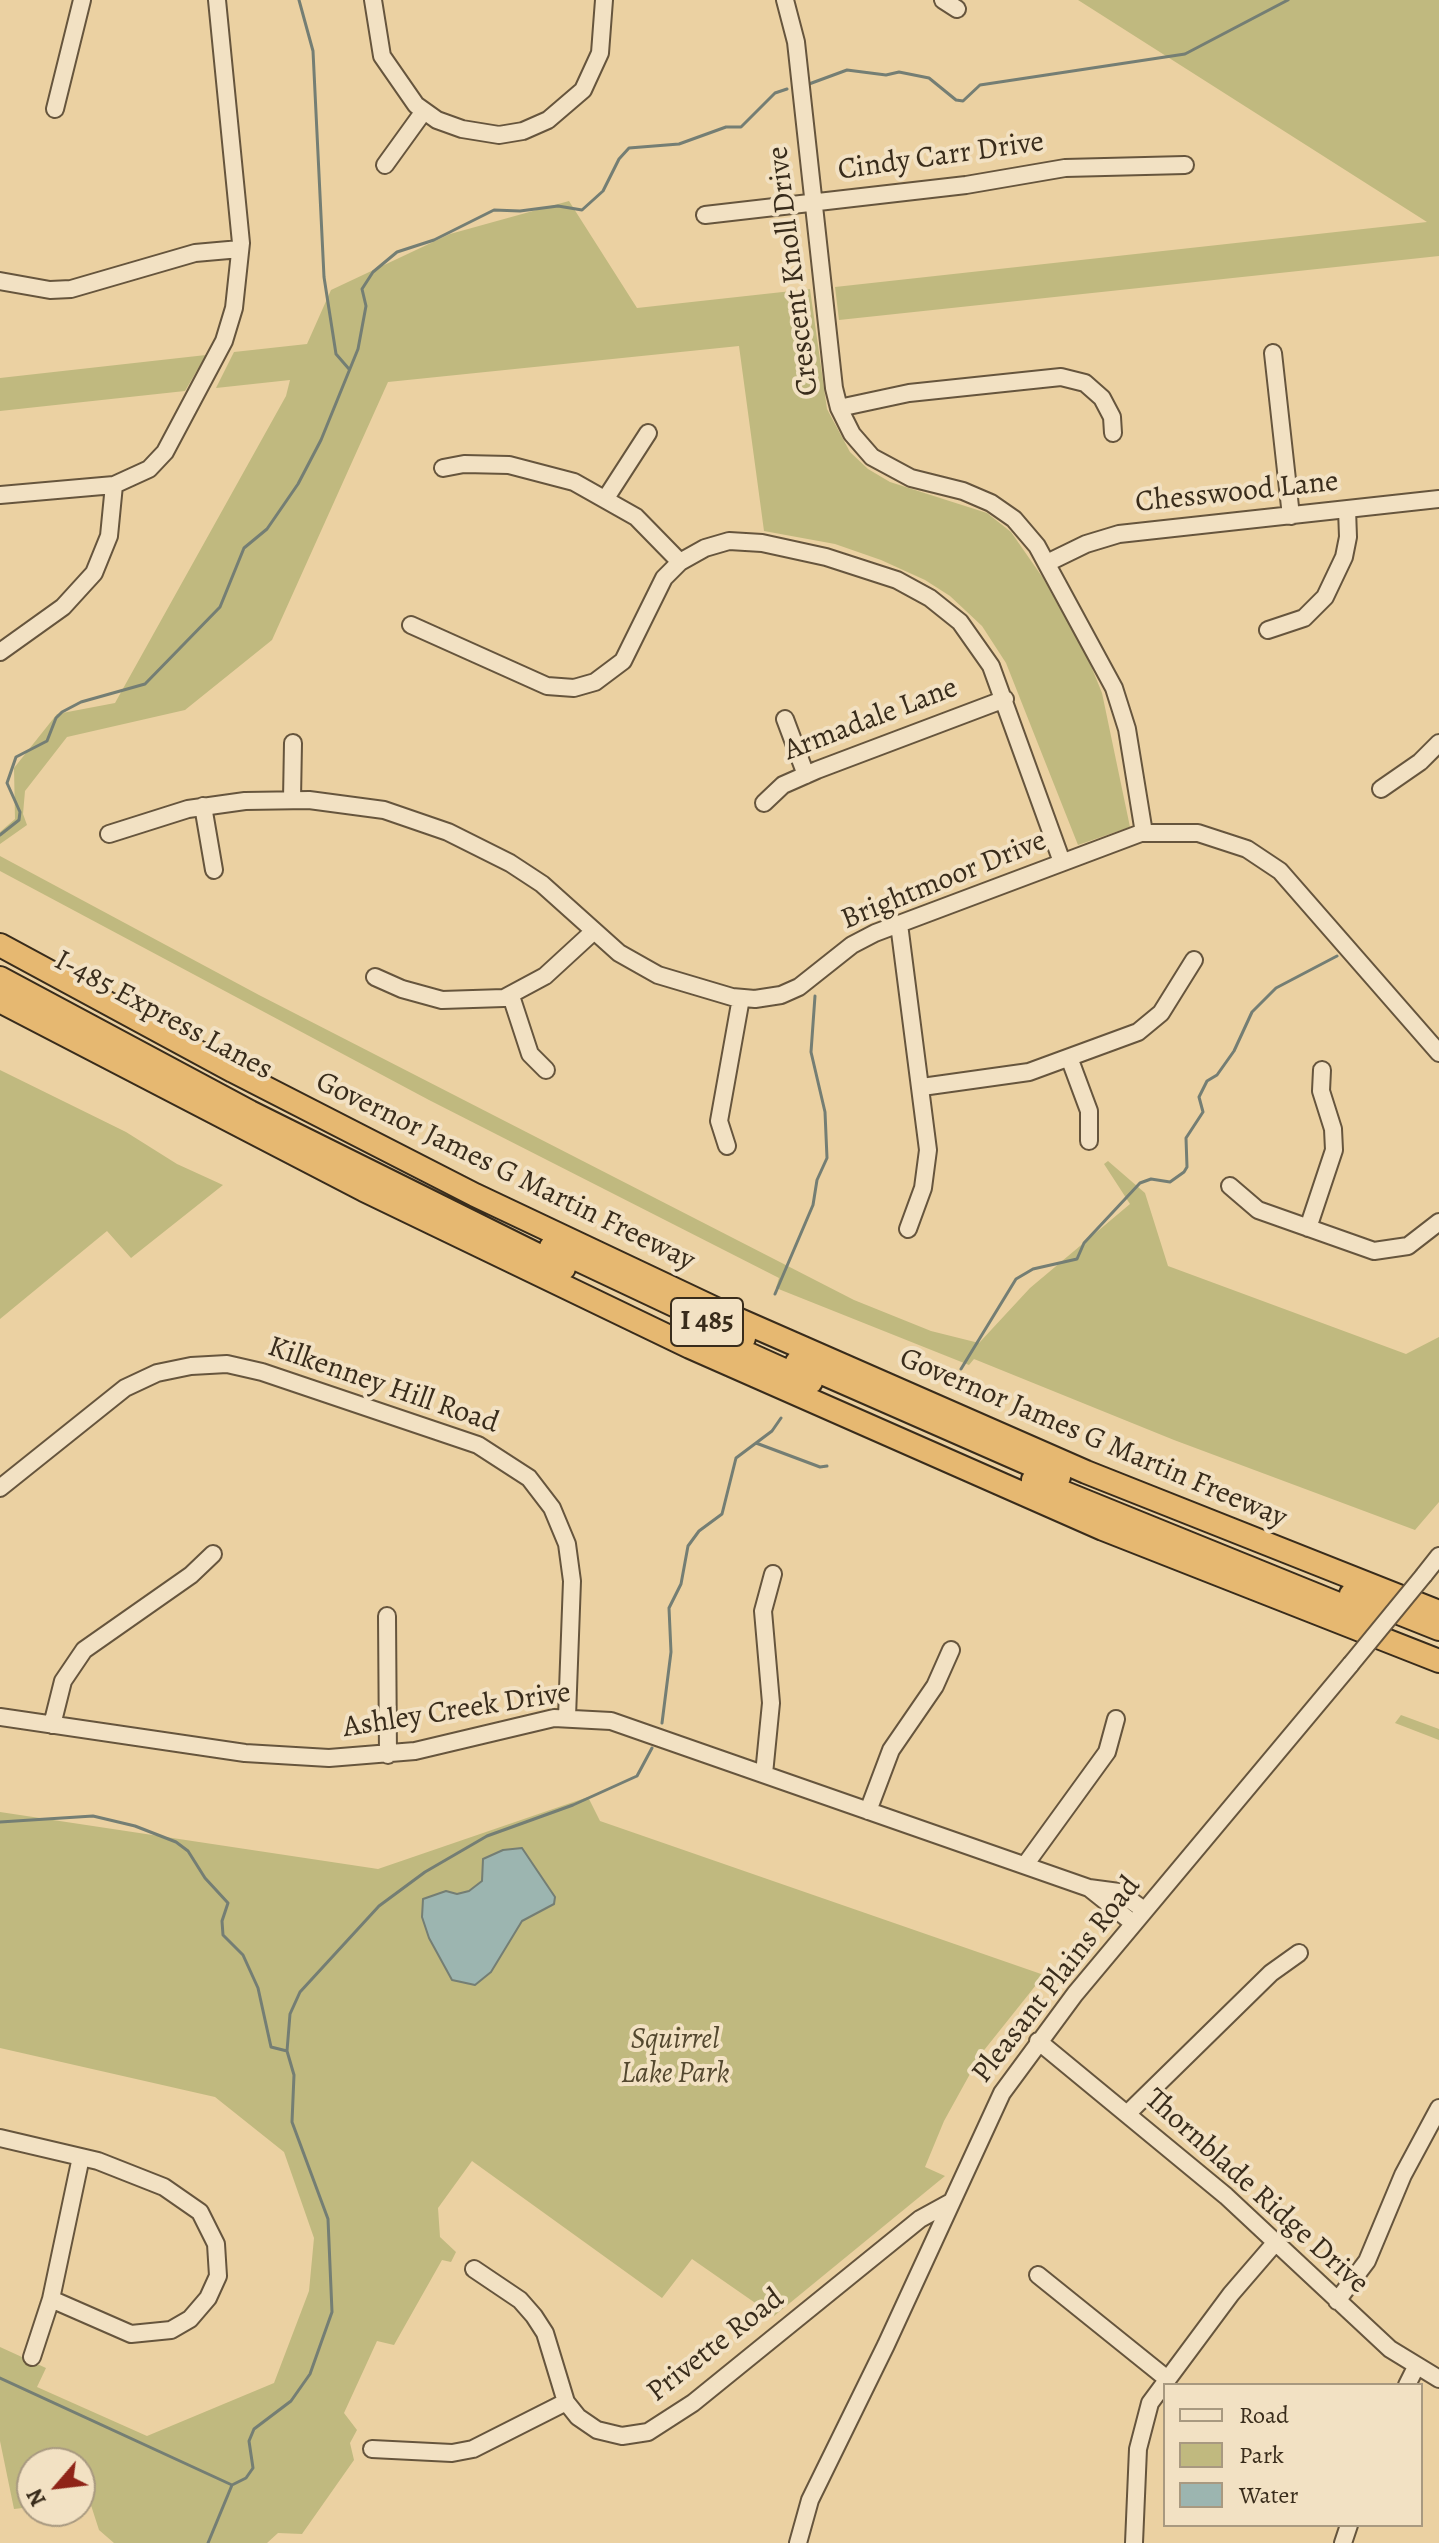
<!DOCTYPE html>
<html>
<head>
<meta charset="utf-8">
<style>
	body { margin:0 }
	#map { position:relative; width:1439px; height:2543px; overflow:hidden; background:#ebd1a2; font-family:Alegreya,serif }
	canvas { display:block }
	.legend { position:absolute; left:1163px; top:2383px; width:260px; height:144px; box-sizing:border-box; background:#f2e1c3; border:2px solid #a89980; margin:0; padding:10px 14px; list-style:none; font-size:24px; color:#392c1b }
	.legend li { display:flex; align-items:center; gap:16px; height:40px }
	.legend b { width:40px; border:2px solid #a89980 }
	.north { position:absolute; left:16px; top:2447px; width:80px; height:80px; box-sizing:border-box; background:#f2e1c3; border:2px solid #a89980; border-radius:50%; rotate:242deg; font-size:22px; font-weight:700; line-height:32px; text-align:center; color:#392c1b }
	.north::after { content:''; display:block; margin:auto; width:28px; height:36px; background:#8f2418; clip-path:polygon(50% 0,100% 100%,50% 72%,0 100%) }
</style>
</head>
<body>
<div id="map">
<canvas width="1439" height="2543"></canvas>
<ul class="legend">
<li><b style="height:10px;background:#f2e1c3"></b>Road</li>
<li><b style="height:22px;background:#c0b97f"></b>Park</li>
<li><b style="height:22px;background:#9cb5b0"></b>Water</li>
</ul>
<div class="north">N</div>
</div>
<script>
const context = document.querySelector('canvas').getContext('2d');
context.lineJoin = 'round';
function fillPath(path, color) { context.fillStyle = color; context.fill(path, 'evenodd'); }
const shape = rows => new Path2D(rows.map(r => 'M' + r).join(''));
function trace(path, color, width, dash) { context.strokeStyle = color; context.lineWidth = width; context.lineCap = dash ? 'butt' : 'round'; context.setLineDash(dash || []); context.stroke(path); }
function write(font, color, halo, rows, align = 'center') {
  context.font = font + ' Alegreya,serif'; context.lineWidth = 8; context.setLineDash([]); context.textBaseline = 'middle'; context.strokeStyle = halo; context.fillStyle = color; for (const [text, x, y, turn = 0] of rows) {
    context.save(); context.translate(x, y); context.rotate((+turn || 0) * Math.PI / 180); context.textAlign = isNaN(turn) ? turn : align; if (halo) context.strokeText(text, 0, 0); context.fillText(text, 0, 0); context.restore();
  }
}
fillPath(shape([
	[1078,0,1439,0,1439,256,839,320,835,287,1427,222],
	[569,201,637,308,810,289,827,409,850,452,868,469,890,482,987,513,1011,532,1043,578,1089,661,1102,693,1130,827,1078,845,1006,663,982,626,950,596,925,580,881,560,835,544,764,531,739,346,388,382,272,640,185,710,67,737,25,791,23,814,27,825,0,844,0,832,15,819,14,768,57,714,115,703,286,396,290,380,216,388,234,352,307,344,331,290,450,234],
	[206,355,185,391,0,411,0,378],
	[0,856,259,995,854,1300,931,1331,979,1343,1030,1288,1130,1204,1104,1164,1108,1161,1145,1193,1168,1266,1406,1354,1439,1337,1439,1502,1415,1530,1174,1440,974,1359,969,1365,776,1288,779,1278,429,1100,0,871],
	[0,1070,126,1132,177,1164,223,1185,131,1258,107,1231,0,1319],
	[1401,1715,1439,1729,1439,1740,1395,1723],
	[588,1797,600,1821,1044,1975,981,2054,944,2121,925,2167,945,2176,774,2316,692,2259,662,2298,472,2161,438,2208,440,2237,456,2252,451,2262,442,2260,394,2345,377,2341,344,2413,357,2430,350,2443,354,2460,302,2534,278,2533,267,2543,114,2543,99,2530,89,2499,80,2500,80,2463,32,2463,32,2507,14,2509,0,2441,0,2347,46,2368,37,2387,147,2436,274,2383,309,2291,314,2238,284,2152,215,2097,0,2048,0,1812,378,1869]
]), '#c0b97f');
const water = shape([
	[522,1848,555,1897,554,1904,522,1921,491,1972,475,1985,452,1980,429,1938,422,1917,423,1899,446,1891,457,1894,469,1891,482,1881,483,1859,503,1850,522,1848]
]);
fillPath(water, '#9cb5b0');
trace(water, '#747e74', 2);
trace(shape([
	[299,0,313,51,324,277,336,354,349,369],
	[809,84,847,70,886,75,899,72,929,78,956,100,963,101,980,85,1185,54,1288,0],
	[0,835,19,820,20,812,7,783,16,757,47,741,56,718,62,712,81,702,145,684,220,607,244,548,267,529,298,484,321,440,358,349,366,306,362,289,373,272,397,252,434,240,494,210,520,211,558,206,582,210,603,191,619,159,629,148,679,144,726,127,741,127,775,93,787,89],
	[775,1294,813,1205,817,1180,827,1158,825,1112,811,1052,815,996],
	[961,1369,1016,1279,1033,1269,1077,1259,1084,1243,1140,1183,1151,1179,1170,1182,1184,1172,1187,1167,1186,1138,1203,1112,1199,1097,1207,1081,1217,1075,1234,1051,1252,1012,1276,988,1337,956],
	[756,1443,820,1467,827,1466],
	[662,1723,671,1652,669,1608,681,1584,688,1546,699,1531,722,1514,736,1458,772,1431,781,1418],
	[0,1822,93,1816,135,1826,176,1842,188,1851,205,1878,228,1903,222,1921,223,1935,243,1955,258,1988,271,2047,287,2051],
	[287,2051,290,2014,300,1992,379,1906,425,1872,487,1836,573,1805,637,1776,652,1748],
	[0,2378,232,2485],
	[208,2543,232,2485,246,2478,253,2468,249,2441,254,2429,291,2401,310,2374,332,2312,328,2219,292,2122,294,2075,287,2051]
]), '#747e74', 3);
const minor = shape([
	[373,0,382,56,416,105,437,120,462,129,499,135,523,131,548,120,583,90,600,53,604,0],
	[785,0,796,42,834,388,839,408,852,434,872,457,911,478,963,491,991,503,1014,519,1037,546,1114,688,1127,729,1144,833],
	[943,0,957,9],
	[55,109,82,0],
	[385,165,424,111],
	[705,215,966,185,1065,168,1185,165],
	[0,281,50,290,71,289,195,253,240,249],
	[1273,353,1291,516],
	[839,408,909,393,1061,377,1085,383,1102,398,1112,417,1113,433],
	[443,468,464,464,509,465,574,482,636,517,680,562],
	[0,495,114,485,149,469,165,452,224,341,234,308,241,243,217,0],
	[606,498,648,433],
	[1047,563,1086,544,1119,534,1439,499],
	[411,625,547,686,574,688,595,682,623,661,664,578,680,562,705,548,729,541,762,543,826,557,897,580,930,598,960,622,991,666,1062,862],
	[1268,630,1304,618,1325,597,1344,557,1348,537,1347,509],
	[0,652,63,607,94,573,109,536,114,485],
	[785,719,806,775],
	[1381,789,1420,762,1439,743],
	[292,799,293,743],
	[764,803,783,785,817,770,1005,699],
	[203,806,214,870],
	[109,834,188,809,245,801,309,800,384,810,448,832,510,863,542,884,619,953,658,975,732,997,755,999,781,995,799,987,852,945,875,933,1141,833,1198,833,1247,849,1280,871,1439,1053],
	[899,924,928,1150,923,1188,908,1229],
	[375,977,402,989,442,1000,504,998,545,976,594,931],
	[511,996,530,1054,546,1070],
	[1070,1060,1089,1111,1089,1141],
	[922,1087,1029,1072,1138,1032,1161,1013,1194,960],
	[727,1146,719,1121,741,998],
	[1230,1186,1258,1210,1374,1251,1408,1246,1439,1222],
	[1308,1228,1334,1150,1333,1129,1321,1091,1322,1070],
	[0,1488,125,1388,157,1373,191,1366,227,1364,262,1372,478,1445,529,1478,552,1508,567,1544,572,1581,567,1717],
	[1424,1575,1439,1556],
	[387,1616,388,1755],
	[0,1717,245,1753,329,1758,415,1751,554,1718,611,1721,1089,1888],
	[52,1725,63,1681,84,1650,191,1575,213,1554],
	[764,1774,771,1703,763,1611,773,1574],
	[868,1811,891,1750,935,1686,951,1650],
	[1025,1865,1107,1752,1116,1719],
	[1133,1923,1089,1888,1119,1892,1144,1910],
	[1038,2041,1226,2196,1390,2349,1439,2379],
	[1127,2114,1271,1973,1299,1953],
	[0,2138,98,2161,164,2187,200,2212,216,2244,218,2276,208,2298,190,2319,171,2330,131,2334,51,2299],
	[474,2269,520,2300,534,2316,545,2333,566,2402,578,2417,597,2430,622,2436,648,2432,693,2403,920,2219,951,2202],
	[1038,2275,1166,2378],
	[1337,2301,1367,2261,1403,2175,1439,2108],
	[32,2357,51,2299,81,2157],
	[1407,2385,1416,2367],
	[372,2449,452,2453,473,2449,566,2402],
	[798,2543,810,2500,886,2345,1002,2093,1075,1994,1351,1664],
	[1134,2543,1138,2449,1150,2403,1231,2294,1275,2243],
	[1343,2543,1349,2525]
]);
const highway = shape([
	[0,945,233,1071,475,1195,735,1318,1086,1472,1439,1612],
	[0,978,250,1112,564,1268],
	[0,1001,364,1190,690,1347,1103,1529,1439,1661],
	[551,1247,744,1338],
	[722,1342,811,1382],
	[797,1362,1059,1477],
	[1033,1480,1368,1616],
	[1351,1594,1439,1629]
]);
trace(minor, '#66553d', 20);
trace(highway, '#392c1b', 26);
trace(minor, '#f2e1c3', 16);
trace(highway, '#e6b871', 22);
const minorBridge = shape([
	[1351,1664,1424,1575]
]);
trace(minorBridge, '#66553d', 20, []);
trace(minorBridge, '#f2e1c3', 16);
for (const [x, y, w] of [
	[707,1322,72]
]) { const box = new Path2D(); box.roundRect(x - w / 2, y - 24, w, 48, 6); context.fillStyle = '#f2e1c3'; context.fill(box); trace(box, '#392c1b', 2); }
write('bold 28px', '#392c1b', null, [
	["I 485",707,1322]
]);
write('30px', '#392c1b', '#f2e1c3', [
	["Cindy Carr Drive",941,157,-8],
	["Crescent Knoll Drive",794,271,-97],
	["Chesswood Lane",1237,493,-6],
	["Armadale Lane",871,720,-21],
	["Brightmoor Drive",944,881,-22],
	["I-485 Express Lanes",163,1016,28],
	["Governor James G Martin Freeway",505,1172,26],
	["Kilkenney Hill Road",383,1386,19],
	["Governor James G Martin Freeway",1093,1439,23],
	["Ashley Creek Drive",457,1711,-9],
	["Pleasant Plains Road",1057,1980,-52],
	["Thornblade Ridge Drive",1256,2192,42],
	["Privette Road",716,2346,-38]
]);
write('italic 30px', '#54482f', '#f2e1c3', [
	["Squirrel",675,2041],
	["Lake Park",675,2075]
]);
</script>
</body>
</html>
